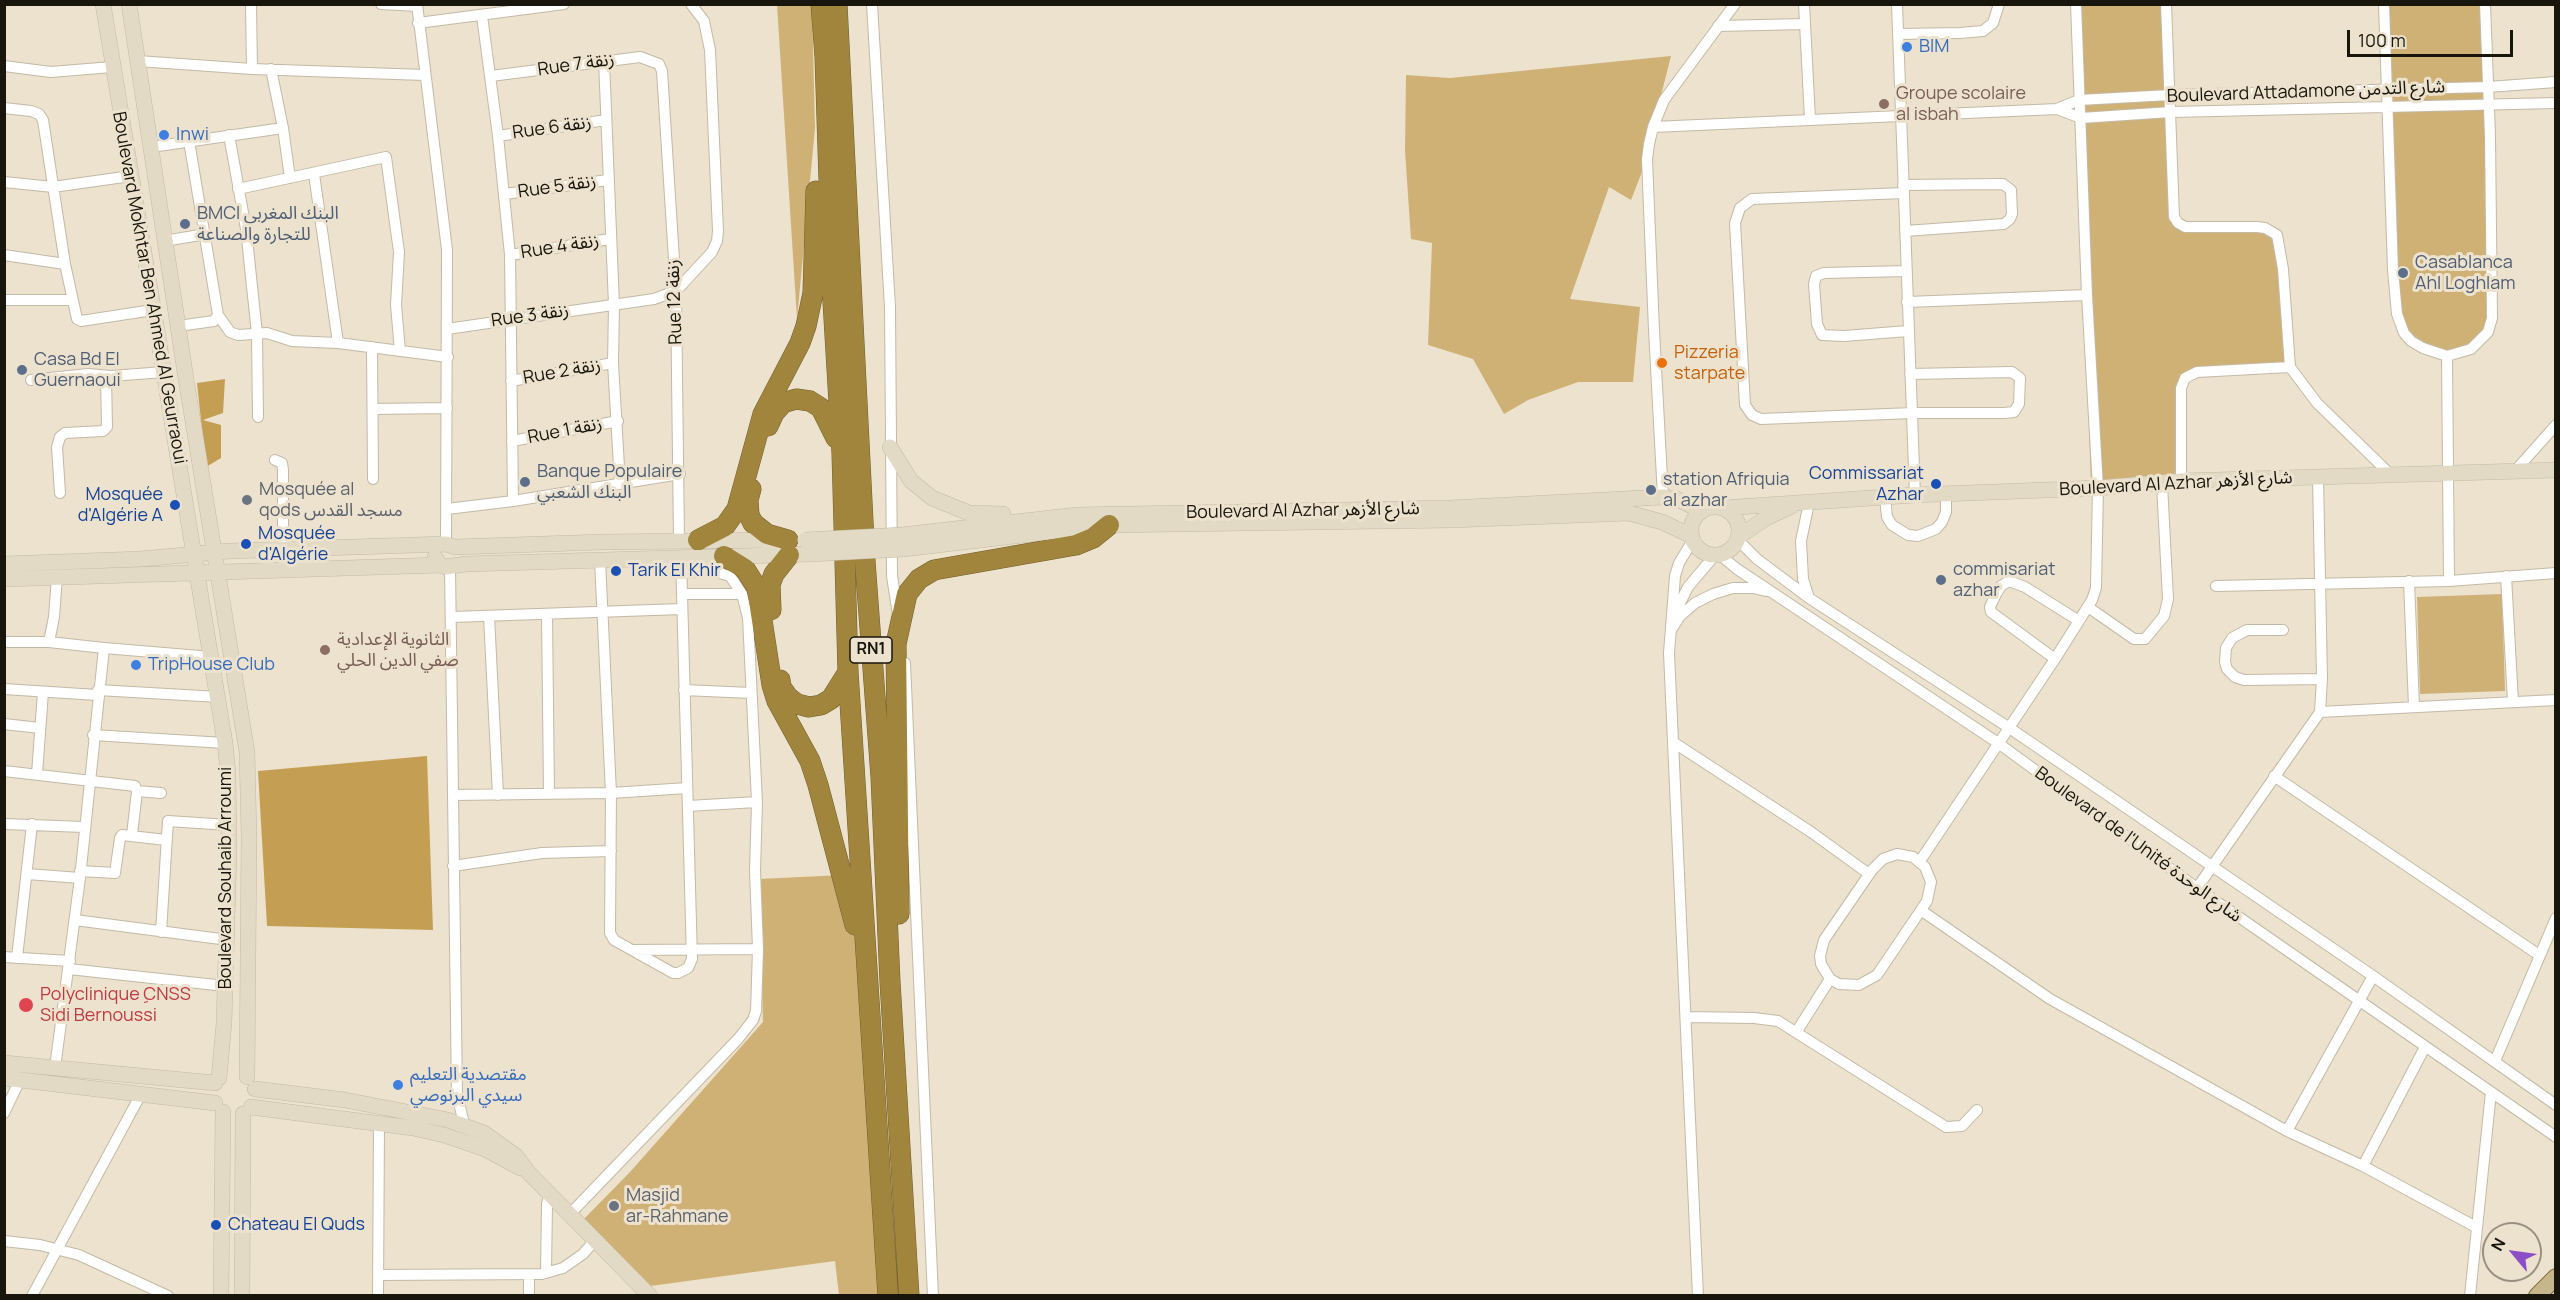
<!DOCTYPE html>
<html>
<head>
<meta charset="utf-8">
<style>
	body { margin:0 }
	#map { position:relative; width:2560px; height:1300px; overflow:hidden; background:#ede2ce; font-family:Manrope,sans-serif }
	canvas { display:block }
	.frame { position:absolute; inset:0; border:6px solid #18150d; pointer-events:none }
	.north { position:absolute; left:2482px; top:1222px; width:60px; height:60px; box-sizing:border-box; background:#ede2ce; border:2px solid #989081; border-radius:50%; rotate:299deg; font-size:16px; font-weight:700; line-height:24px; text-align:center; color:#18150d }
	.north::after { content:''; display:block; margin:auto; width:21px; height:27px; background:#8d4fc5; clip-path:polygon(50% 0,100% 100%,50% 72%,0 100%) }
	.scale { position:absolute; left:2347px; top:30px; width:166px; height:27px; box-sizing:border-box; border:3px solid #18150d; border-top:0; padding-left:8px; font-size:18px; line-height:21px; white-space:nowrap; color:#18150d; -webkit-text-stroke:4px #ede2ce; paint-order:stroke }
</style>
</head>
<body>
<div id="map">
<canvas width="2560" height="1300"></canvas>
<div class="frame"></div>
<div class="north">N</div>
<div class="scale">100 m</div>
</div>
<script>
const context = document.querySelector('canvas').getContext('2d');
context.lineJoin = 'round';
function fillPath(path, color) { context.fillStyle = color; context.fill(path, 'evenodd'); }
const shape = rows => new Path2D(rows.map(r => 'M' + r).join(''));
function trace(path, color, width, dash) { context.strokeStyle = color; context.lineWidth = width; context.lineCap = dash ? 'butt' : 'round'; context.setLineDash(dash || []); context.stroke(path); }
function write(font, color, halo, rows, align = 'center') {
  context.font = font + ' Manrope,"Noto Sans Arabic",sans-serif'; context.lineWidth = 6; context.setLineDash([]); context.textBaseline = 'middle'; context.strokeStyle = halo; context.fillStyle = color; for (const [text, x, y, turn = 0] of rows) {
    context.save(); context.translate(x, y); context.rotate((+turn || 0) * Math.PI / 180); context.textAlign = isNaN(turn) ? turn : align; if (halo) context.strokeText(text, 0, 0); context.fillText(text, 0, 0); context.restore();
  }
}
fillPath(shape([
	[777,5,812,5,815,128,797,319],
	[2073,5,2168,5,2173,219,2277,235,2290,367,2179,378,2179,485,2091,488,2079,100],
	[2385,5,2484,5,2495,310,2485,335,2446,358,2420,349,2401,326],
	[1671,56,1653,127,1647,159,1631,200,1609,187,1570,299,1640,307,1633,382,1578,382,1528,400,1504,414,1473,359,1428,345,1432,243,1411,239,1405,151,1406,75,1450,78],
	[2502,594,2505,691,2420,694,2417,597],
	[842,875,855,925,888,1295,839,1295,835,1261,643,1287,580,1223,630,1172,763,1022,759,879]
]), '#cfb176');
fillPath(shape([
	[225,379,223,413,203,420,221,425,221,458,206,467,197,383],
	[427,756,433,930,267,926,258,771]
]), '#c49f53');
const street = shape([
	[251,4,252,69],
	[381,4,417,6],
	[417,4,447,250,446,544],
	[872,4,890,307,892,576,898,615],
	[1804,4,1810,119],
	[1897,4,1915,495],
	[2166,4,2174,217,2178,223,2185,227,2257,227,2265,228,2277,235,2283,269,2290,367,2317,403,2391,475],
	[2384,4,2393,270,2397,314,2404,333,2411,341,2423,348,2447,356,2471,349,2488,332,2492,318,2490,136,2485,4],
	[482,16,498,136,510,255,513,501],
	[418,23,564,4],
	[1718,26,1805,24],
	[1898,34,1960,33,1983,31,1993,23,1999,4],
	[138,61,252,69,424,75],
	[604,61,614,305,613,363,620,484],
	[4,66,51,72,112,67],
	[271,69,283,128,290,178],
	[491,76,640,57,659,64,662,71,676,291,679,541],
	[4,108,31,111,39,114,43,120,65,264,77,319,81,321,153,310],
	[2057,109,2081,118,2171,112,2556,103],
	[1653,127,2057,109,2079,100,2170,95,2488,87,2556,82],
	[229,135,246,229,257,334,258,417],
	[498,136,606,120],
	[151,147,283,128],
	[314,174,338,343],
	[4,182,53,187,131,176],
	[1903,185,2003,184,2011,190,2012,214,2010,219,2004,224,1905,231],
	[238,189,386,157,399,252,396,305,400,351],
	[1904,193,1752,199,1740,208,1735,223,1745,405,1752,415,1761,419,1913,413,2004,413,2014,412,2019,404,2020,378,2012,372,1910,374],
	[505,194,608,180],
	[164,241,206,234],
	[4,255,65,264],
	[510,255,610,239],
	[1907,271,1824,273,1816,276,1814,284,1817,324,1822,335,1844,336,1908,331],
	[4,300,71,300],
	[1907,302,2087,295],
	[218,315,230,332,238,335,267,333,292,341,338,343,448,357],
	[178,326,214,321,218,315,189,141],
	[447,329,654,299,676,291,712,252,717,241,718,231,710,50,704,21,691,4],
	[372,347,373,479],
	[2447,356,2449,581],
	[31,380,88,374,111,376,164,372],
	[511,381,613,363],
	[373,409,447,408],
	[512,441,618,421],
	[275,460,282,463,283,470,283,549],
	[2514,472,2556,425],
	[2181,481,2181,388,2185,378,2197,372,2290,367],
	[60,493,57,447,60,437,65,433,103,431,107,427,106,376],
	[1663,497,1654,330,1647,159,1649,144,1653,127,1664,100,1735,4],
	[1885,497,1887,517,1892,525,1908,535,1918,536,1936,529,1942,522,1946,512,1946,494],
	[1809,503,1801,541,1803,579,1809,598],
	[447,509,513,501,680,474],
	[1737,539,1757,559,1809,598,2008,727,2373,976,2556,1105],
	[1693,540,1679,563,1675,576,1669,653,1698,1296],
	[1719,554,1737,569,1998,743,2197,888,2556,1137],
	[600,560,611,793,610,933,614,940,673,973,678,973,688,968,692,959,681,557],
	[450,567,457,1094,464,1124],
	[2506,576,2513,702],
	[2409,581,2414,707],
	[2216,586,2449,581,2556,573],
	[682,594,742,594],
	[2088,607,2134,639,2145,639,2164,616,2168,599,2162,484],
	[1675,613,1688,587,1715,555],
	[547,614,549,794],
	[489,616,498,795],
	[452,617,682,609],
	[1671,630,1680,616,1695,603,1713,594,1733,588,1753,588,1766,591],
	[2283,630,2247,630,2232,638,2226,648,2225,662,2227,669,2235,677,2244,680,2322,679],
	[4,642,49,642],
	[104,648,212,657],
	[2055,659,1991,612,1990,607,1996,594,2001,586,2009,581,2025,587,2079,621],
	[905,663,933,1296],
	[4,689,97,695],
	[98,690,219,697],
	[684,690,751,693],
	[2320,712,2556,700],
	[4,724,40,728],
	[93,735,225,743],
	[1673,742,1811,832,1869,874],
	[4,771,135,786,137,791,132,835],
	[37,774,43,692],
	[2274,776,2539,955],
	[137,791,161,793],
	[453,795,611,793,687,788],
	[688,806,757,802],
	[4,824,84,827],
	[1897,854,1913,857,1925,867,1931,882,1927,901,1877,975,1859,985,1839,984,1830,979,1821,964,1820,956,1824,940,1872,870,1883,859,1897,854],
	[1920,861,2055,659,2092,600,2096,588,2098,488,2087,295,2076,4],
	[453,866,542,853,611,851],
	[80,871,115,873,120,838,122,835,166,840],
	[27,874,80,878],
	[2197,888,2320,712,2322,679,2318,478],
	[1922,911,2050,999,2287,1131,2363,1166,2476,1227],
	[75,920,228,940],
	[161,932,168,821,229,825],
	[632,950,758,949],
	[4,957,70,961],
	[17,958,32,824],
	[69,969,225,986],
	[1686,1017,1754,1018,1778,1021,1946,1127,1962,1126,1977,1110],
	[1797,1031,1830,979],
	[2495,1061,2556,918],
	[55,1068,80,878,104,648,49,642,54,617,57,577],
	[4,1113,20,1080],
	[2287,1131,2373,976],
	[2363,1166,2425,1047],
	[570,1214,738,1039,753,1020,756,1011,758,949,755,871,757,802,748,618,742,594,730,576,712,571,681,573],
	[4,1241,40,1245,79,1255,168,1296],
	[546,1273,547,1204,550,1194],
	[378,1275,542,1274,563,1268,583,1254,595,1240],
	[529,1276,529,1296],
	[32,1296,141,1094],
	[378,1296,379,1124],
	[2470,1296,2491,1092]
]);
const secondary = shape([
	[103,4,225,743,228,772,229,852,224,1023,219,1078],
	[129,4,186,379,247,752,249,837,247,1077],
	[890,447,911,481,932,498,969,513,1003,514],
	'1691 531a24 24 0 1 1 48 0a24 24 0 1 1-48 0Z',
	[1723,508,1915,495,2098,488,2181,481,2556,470],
	[902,535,1077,515,1450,508,1663,497,1677,499,1702,511],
	[1738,537,1766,518,1792,506],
	[903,549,1109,525,1451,520,1629,513,1662,522,1692,536],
	[435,557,440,565,445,567,466,564,810,554],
	[4,564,141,559,229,551,446,544,455,547,602,542,780,540],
	[4,579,440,565],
	[4,1063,215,1083],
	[4,1078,215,1103],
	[255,1089,345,1100,448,1120,484,1133,516,1156,528,1172,650,1296],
	[251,1107,413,1128,444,1135,485,1149,520,1168],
	[221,1296,223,1112],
	[242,1296,243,1114]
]);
const primary = shape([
	[2537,1296,2556,1277]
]);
const highway = shape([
	[821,4,825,57,833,302,842,453,848,672,888,1296],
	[837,4,865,561,881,777,890,982,909,1296],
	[768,426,774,413,783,403,796,399,810,401,821,408,836,438],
	[751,489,748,500,749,515,753,523,767,534,788,540],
	[698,540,725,526,737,509,763,414,800,343,806,326,813,293,816,191],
	[724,556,745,569,757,588,772,685,777,701,810,761,818,785,855,925],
	[771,610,770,585,774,574,789,555],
	[780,680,781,687,788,697,797,704,809,707,821,705,831,699,848,672],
	[899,914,896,644,907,594,919,579,934,570,1076,545,1093,538,1109,525]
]);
trace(street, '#c3b9a5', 12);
trace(secondary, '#c3b9a5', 16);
trace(primary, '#715e2c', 18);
trace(highway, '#715e2c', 21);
trace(street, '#fff', 10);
trace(secondary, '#e3dac5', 15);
trace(primary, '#c7b68b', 16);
trace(highway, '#a1853d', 20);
const secondaryBridge = shape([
	[805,540,902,535],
	[810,554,903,549]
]);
trace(secondaryBridge, '#c3b9a5', 16, []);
trace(secondaryBridge, '#e3dac5', 15);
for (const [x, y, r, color] of [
	[1907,47,6,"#3f7fe0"],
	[1884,104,6,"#8d6e63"],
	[164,135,6,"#3f7fe0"],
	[185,224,6,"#5c6f8a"],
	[2403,273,6,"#5c6f8a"],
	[1662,363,6,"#e8710a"],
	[22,370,6,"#5c6f8a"],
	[525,482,6,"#5c6f8a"],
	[1936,484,6,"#1a4fb4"],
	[1651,490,6,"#5c6f8a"],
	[247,500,6,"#6b7280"],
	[175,505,6,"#1a4fb4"],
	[246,544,6,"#1a4fb4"],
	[616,571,6,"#1a4fb4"],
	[1941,580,6,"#5c6f8a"],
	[325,650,6,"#8d6e63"],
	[136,665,6,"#3f7fe0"],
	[26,1005,8,"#e0444e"],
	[398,1085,6,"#3f7fe0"],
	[614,1206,6,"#6b7280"],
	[216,1225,6,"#1a4fb4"]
]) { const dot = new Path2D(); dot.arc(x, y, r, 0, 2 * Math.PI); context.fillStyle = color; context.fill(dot); trace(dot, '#ede2ce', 2); }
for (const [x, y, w] of [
	[871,650,42]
]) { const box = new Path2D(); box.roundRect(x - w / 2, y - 13, w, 26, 4.5); context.fillStyle = '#ede2ce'; context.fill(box); trace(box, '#18150d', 1.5); }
write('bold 16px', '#18150d', null, [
	["RN1",871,650]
]);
write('18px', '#366cbe', '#ede2ce', [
	["BIM",1919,47],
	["Inwi",176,135],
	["TripHouse Club",148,665],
	["مقتصدية التعليم",410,1075],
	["سيدي البرنوصي",410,1096]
], 'left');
write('18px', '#18150d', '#ede2ce', [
	["Rue 7 زنقة",576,65,-8],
	["Boulevard Attadamone شارع التدمن",2306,92,-2],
	["Rue 6 زنقة",552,128,-8],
	["Rue 5 زنقة",557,187,-8],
	["Rue 4 زنقة",560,247,-9],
	["Boulevard Mokhtar Ben Ahmed Al Geurraoui",149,288,80],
	["Rue 12 زنقة",675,302,-92],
	["Rue 3 زنقة",530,316,-8],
	["Rue 2 زنقة",562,372,-10],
	["Rue 1 زنقة",565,431,-11],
	["Boulevard Al Azhar شارع الأزهر",2176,484,-3],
	["Boulevard Al Azhar شارع الأزهر",1303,511,-1],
	["Boulevard de l'Unité شارع الوحدة",2138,845,36],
	["Boulevard Souhaib Arroumi",226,878,-90]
]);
write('18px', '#785e54', '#ede2ce', [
	["Groupe scolaire",1896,94],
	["al isbah",1896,115],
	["الثانوية الإعدادية",337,640],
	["صفي الدين الحلي",337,661]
], 'left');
write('18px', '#4e5e75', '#ede2ce', [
	["BMCI البنك المغربي",197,214],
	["للتجارة والصناعة",197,235],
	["Casablanca",2415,263],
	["Ahl Loghlam",2415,284],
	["Casa Bd El",34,360],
	["Guernaoui",34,381],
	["Banque Populaire",537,472],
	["البنك الشعبي",537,493],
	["station Afriquia",1663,480],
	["al azhar",1663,501],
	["commisariat",1953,570],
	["azhar",1953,591]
], 'left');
write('18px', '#c56008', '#ede2ce', [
	["Pizzeria",1674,353],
	["starpate",1674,374]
], 'left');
write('18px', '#164399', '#ede2ce', [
	["Commissariat",1924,474,"right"],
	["Azhar",1924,495,"right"],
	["Mosquée",163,495,"right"],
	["d'Algérie A",163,516,"right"],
	["Mosquée",258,534],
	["d'Algérie",258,555],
	["Tarik El Khir",628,571],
	["Chateau El Quds",228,1225]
], 'left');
write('18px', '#5b616d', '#ede2ce', [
	["Mosquée al",259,490],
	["qods مسجد القدس",259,511],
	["Masjid",626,1196],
	["ar-Rahmane",626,1217]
], 'left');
write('18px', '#be3a42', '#ede2ce', [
	["Polyclinique ِCNSS",40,995],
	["Sidi Bernoussi",40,1016]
], 'left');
</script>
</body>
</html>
